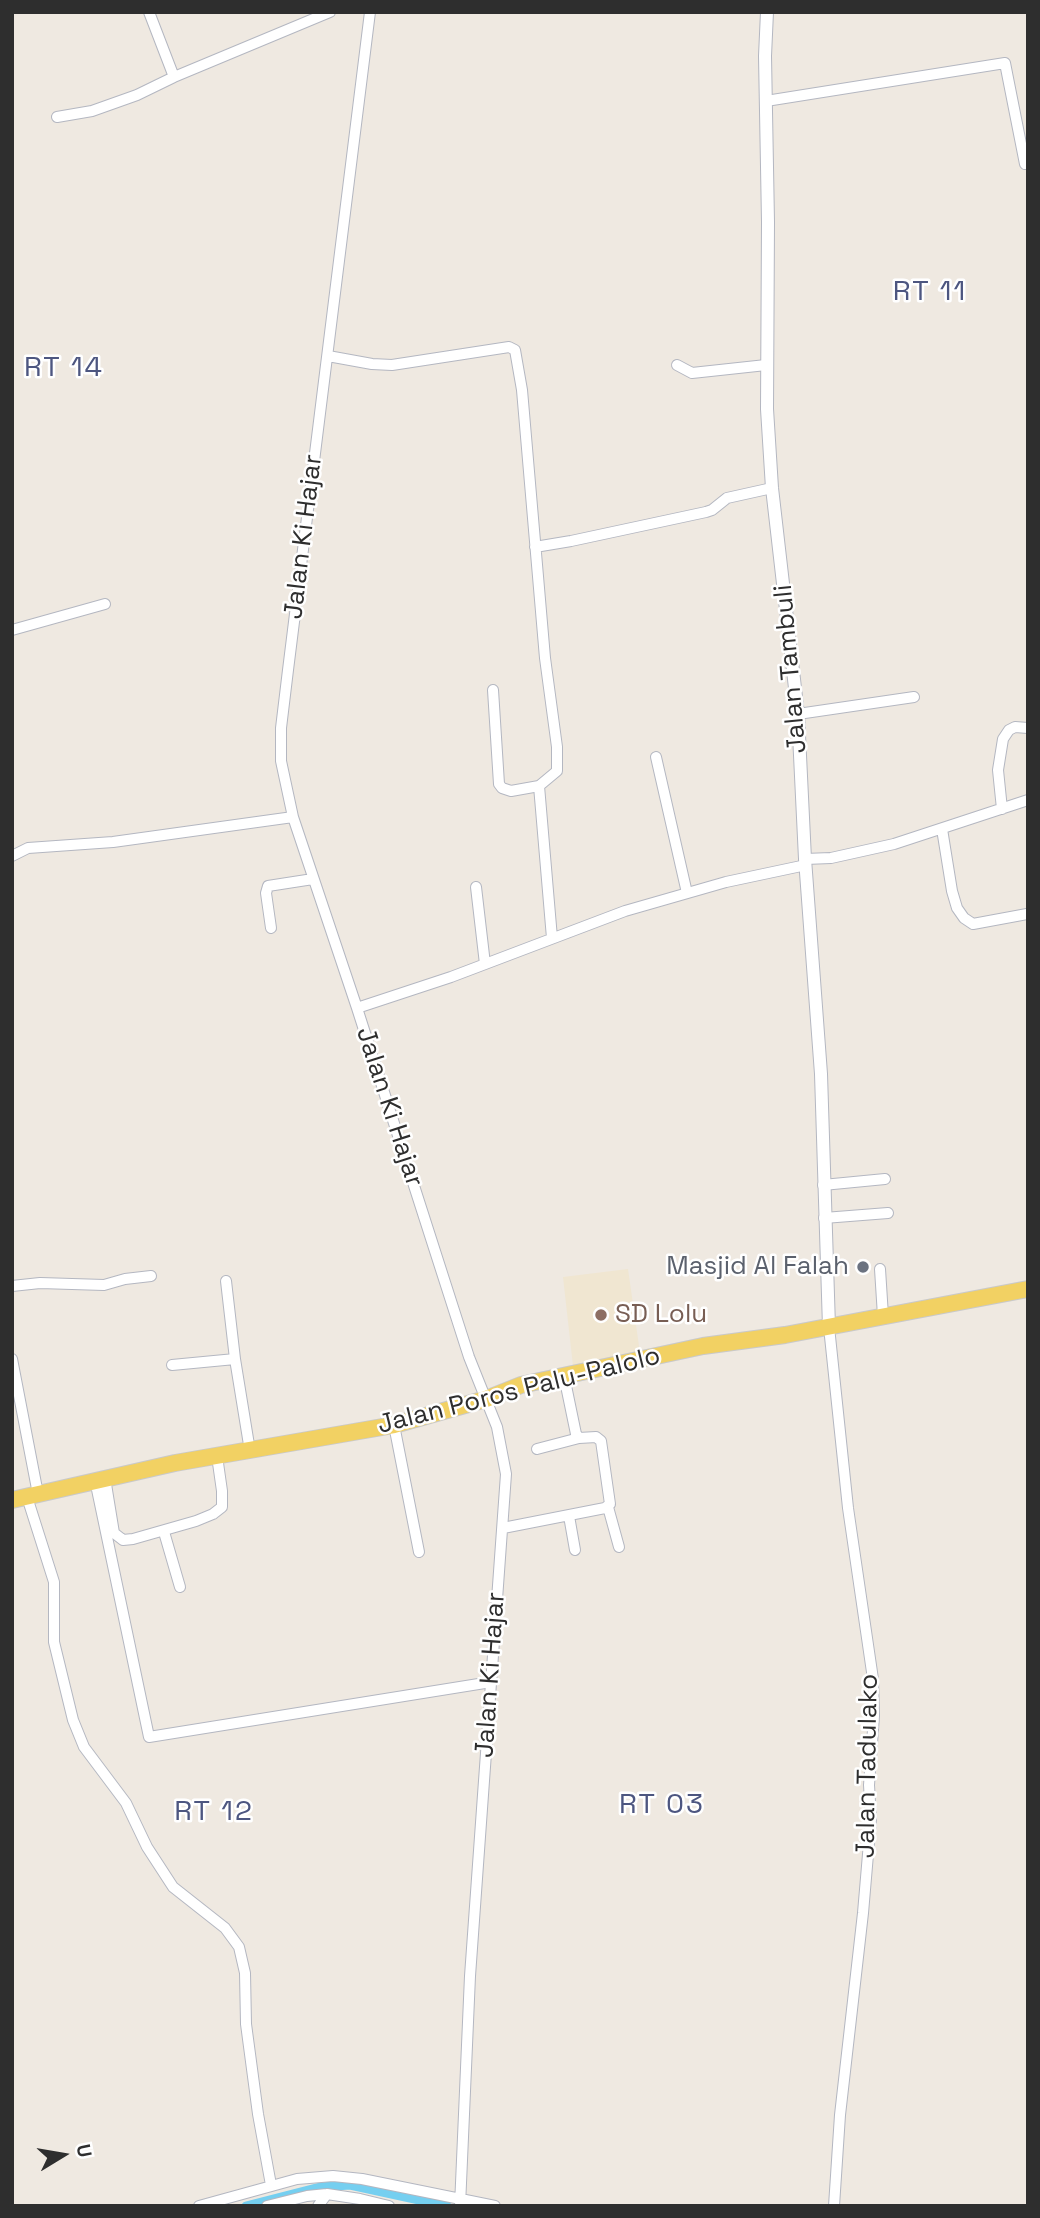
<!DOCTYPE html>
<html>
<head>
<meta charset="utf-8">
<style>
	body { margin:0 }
	#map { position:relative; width:1040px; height:2218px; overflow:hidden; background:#efe9e1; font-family:"Space Grotesk",sans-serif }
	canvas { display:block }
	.frame { position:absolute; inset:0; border:14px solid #2e2e2e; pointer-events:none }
	.north { position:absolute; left:28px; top:2120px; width:70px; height:70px; -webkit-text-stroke:5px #fff; paint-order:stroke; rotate:79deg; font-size:19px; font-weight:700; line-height:28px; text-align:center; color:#2e2e2e }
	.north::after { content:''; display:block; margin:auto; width:24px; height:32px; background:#2e2e2e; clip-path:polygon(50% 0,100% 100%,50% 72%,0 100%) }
</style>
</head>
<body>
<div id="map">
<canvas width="1040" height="2218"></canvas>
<div class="frame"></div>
<div class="north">U</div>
</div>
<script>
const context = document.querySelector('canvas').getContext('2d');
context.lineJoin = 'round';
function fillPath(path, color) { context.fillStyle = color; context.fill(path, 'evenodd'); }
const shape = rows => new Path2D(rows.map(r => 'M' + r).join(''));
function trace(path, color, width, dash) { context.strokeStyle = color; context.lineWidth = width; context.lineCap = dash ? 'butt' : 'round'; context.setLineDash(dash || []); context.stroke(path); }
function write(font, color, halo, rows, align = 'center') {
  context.font = font + ' "Space Grotesk",sans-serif'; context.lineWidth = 5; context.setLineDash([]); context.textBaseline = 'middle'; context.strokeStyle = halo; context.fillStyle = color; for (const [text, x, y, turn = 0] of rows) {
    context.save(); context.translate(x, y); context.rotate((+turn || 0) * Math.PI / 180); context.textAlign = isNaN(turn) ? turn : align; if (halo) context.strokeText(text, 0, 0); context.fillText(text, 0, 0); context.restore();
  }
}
fillPath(shape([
	[628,1269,640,1353,573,1366,563,1277]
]), '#f0e6d1');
trace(shape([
	[246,2206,320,2187,350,2185,447,2206]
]), '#75cff0', 9);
const minor = shape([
	[149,12,174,77],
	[370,12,288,670,281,728,281,761,293,817,357,1008,469,1357,497,1427,506,1474,470,1976,460,2206],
	[766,101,1005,63,1025,164,1028,163],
	[57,117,92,111,137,95,174,77,330,12],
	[328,356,372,364,392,365,509,347,515,350,522,390,545,658,557,747,557,771,539,786,552,938],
	[677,365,692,373,766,365],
	[535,547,571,541,706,512,712,510,727,498,772,488],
	[12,630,105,604],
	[493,690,499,784,502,788,511,791,539,786],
	[798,714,914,697],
	[656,757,687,893],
	[1002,809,998,770,1003,739,1009,730,1015,727,1028,728],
	[942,829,952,891,957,908,964,918,973,924,1027,914],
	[12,856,28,848,113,842,293,817],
	[805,859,831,858,894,844,1028,800],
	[476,887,485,964],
	[271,928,266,893,268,886,313,879],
	[357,1008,451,977,625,911,726,882,806,865],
	[823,1185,885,1179],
	[824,1218,888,1213],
	[880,1269,883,1316],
	[226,1281,235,1359,250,1451],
	[12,1286,40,1283,104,1285,125,1279,151,1276],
	[829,1327,848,1508,873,1679,874,1716,869,1785,871,1819,863,1913,840,2115,834,2206],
	[12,1359,38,1494],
	[172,1365,235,1359],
	[394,1425,419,1552],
	[537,1449,579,1438],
	[105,1478,114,1533,123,1540,133,1539,196,1521,213,1514,222,1507,222,1491,217,1456],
	[95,1480,149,1737,491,1682],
	[27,1497,54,1582,54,1642,73,1720,84,1747,126,1803,147,1847,173,1887,225,1928,239,1947,245,1973,246,2024,258,2114,271,2185],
	[608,1507,619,1547],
	[569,1516,575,1550],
	[503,1528,605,1508,610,1504,601,1441,596,1437,579,1438,576,1434,564,1376],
	[164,1532,180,1587],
	[199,2206,297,2179,333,2176,362,2179,495,2206],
	[267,2206,307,2196,327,2194,360,2199,389,2206],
	[318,2206,327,2194]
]);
const tertiary = shape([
	[767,12,765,56,768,222,767,409,772,488,798,714,805,859,821,1074,829,1327]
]);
const primary = shape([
	[12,1500,175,1463,394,1425,486,1399,521,1385,703,1346,785,1335,1028,1289]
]);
trace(minor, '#b4b7c1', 12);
trace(tertiary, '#b4b7c1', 14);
trace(primary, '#c9c9c9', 18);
trace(minor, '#fff', 10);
trace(tertiary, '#fff', 12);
trace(primary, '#f2d163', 16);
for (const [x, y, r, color] of [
	[863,1267,7,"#6b7280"],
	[601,1315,7,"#8d6e63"]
]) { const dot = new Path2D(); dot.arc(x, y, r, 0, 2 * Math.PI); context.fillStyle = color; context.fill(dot); trace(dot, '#fff', 2.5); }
write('26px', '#2e2e2e', '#fff', [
	["Jalan Ki Hajar",304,537,-83],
	["Jalan Tambuli",791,669,-95],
	["Jalan Ki Hajar",389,1107,72],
	["Jalan Poros Palu-Palolo",519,1391,-14],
	["Jalan Ki Hajar",491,1675,-86],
	["Jalan Tadulako",868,1766,-89]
]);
write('26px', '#5b616d', '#fff', [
	["Masjid Al Falah",849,1267]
], 'right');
write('26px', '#785e54', '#fff', [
	["SD Lolu",615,1315]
], 'left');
context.letterSpacing = '2px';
write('28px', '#4d5680', '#fff', [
	["RT 11",930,292],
	["RT 14",64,368],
	["RT 03",662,1805],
	["RT 12",214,1812]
]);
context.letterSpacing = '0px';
</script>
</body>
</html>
